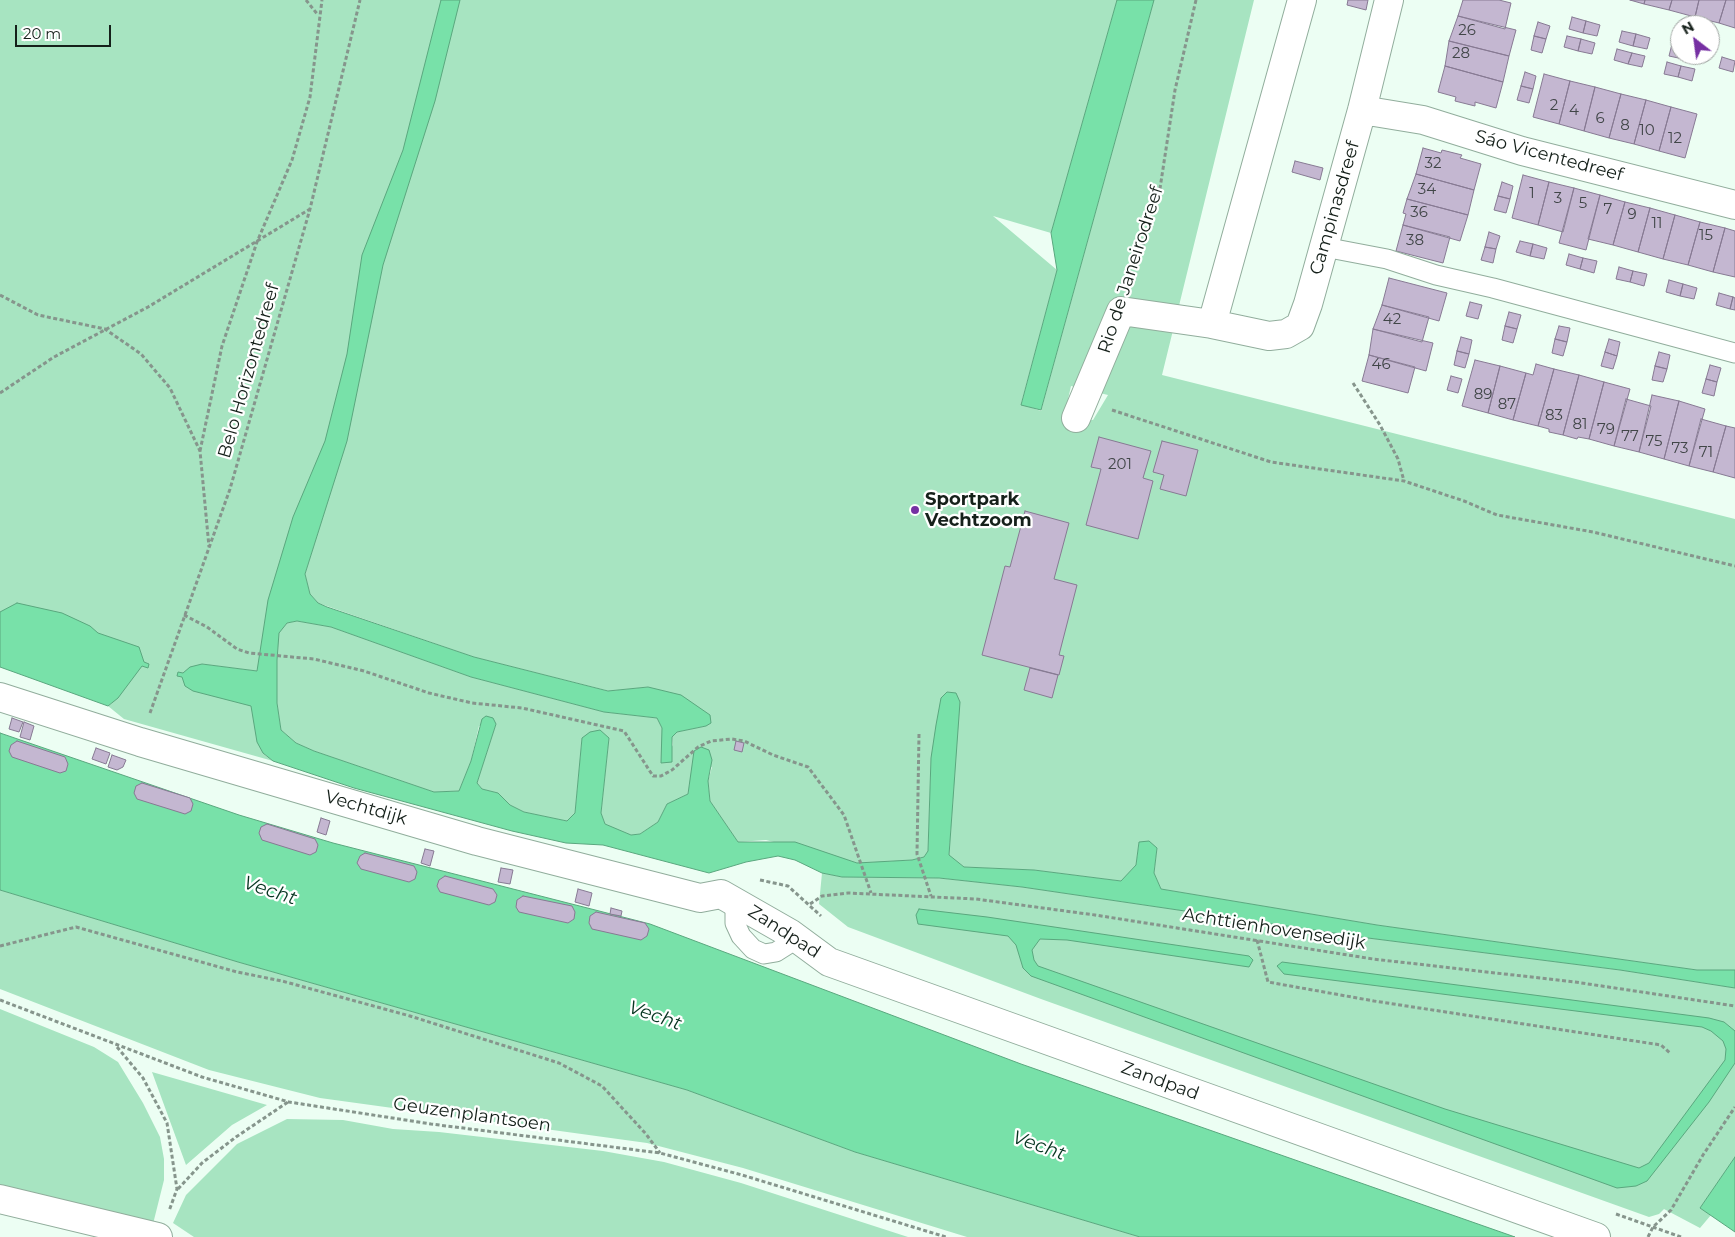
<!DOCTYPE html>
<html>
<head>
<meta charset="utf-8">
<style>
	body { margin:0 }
	#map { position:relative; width:1735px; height:1237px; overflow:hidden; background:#ecfef3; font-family:Montserrat,sans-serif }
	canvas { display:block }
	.north { position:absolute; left:1670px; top:15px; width:50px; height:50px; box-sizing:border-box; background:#fff; border:1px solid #a1a6a3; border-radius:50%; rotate:330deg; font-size:14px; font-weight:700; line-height:20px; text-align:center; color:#15201a }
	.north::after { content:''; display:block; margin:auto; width:18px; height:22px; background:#7630a3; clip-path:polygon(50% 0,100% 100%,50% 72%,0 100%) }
	.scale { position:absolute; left:15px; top:25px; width:96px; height:22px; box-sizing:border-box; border:2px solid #15201a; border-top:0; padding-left:6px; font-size:15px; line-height:18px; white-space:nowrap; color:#15201a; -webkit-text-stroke:4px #fff; paint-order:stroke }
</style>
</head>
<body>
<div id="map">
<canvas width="1735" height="1237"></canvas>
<div class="north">N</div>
<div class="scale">20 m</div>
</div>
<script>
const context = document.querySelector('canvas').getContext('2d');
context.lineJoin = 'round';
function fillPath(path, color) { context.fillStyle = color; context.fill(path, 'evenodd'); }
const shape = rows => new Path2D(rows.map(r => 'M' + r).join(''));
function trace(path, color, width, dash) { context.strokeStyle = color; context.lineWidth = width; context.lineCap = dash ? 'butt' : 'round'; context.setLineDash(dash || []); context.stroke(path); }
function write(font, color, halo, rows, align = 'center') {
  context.font = font + ' Montserrat,sans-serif'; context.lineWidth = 4.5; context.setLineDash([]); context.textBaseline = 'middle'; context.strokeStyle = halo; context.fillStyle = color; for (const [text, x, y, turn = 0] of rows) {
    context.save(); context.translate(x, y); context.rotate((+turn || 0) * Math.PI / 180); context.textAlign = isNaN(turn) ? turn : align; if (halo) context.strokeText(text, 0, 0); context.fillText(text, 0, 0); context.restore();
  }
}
fillPath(shape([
	[0,0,1117,0,1051,233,993,216,1057,270,1021,404,1041,411,1154,0,1254,0,1162,375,1735,519,1735,970,1697,970,1377,925,1161,889,1154,873,1157,848,1139,842,1136,865,1122,881,1034,870,964,867,949,856,955,764,931,759,928,852,924,857,912,860,870,863,857,863,766,840,738,842,710,801,708,781,712,767,690,782,688,794,667,804,658,822,640,834,631,835,611,828,605,824,601,813,609,738,582,739,575,813,567,821,524,812,510,805,498,793,482,789,477,783,496,724,479,726,471,761,459,791,434,792,314,751,296,743,281,730,277,703,277,660,278,633,287,623,297,621,331,627,471,677,604,712,657,718,662,728,662,763,673,745,672,737,677,732,706,726,648,687,609,691,474,657,318,603,310,594,305,574,347,438,257,671,202,664,256,703,265,755,273,761,124,719,108,706,112,703,0,665],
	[1071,386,1108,395,1093,420,1064,417],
	[822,873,842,877,938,878,1022,887,1368,938,1620,970,1735,988,1735,1157,1700,1208,1711,1215,1700,1228,1664,1209,1659,1214,1649,1217,1041,999,848,927,819,904],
	[0,890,238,962,687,1090,855,1152,1140,1237,967,1237,743,1168,647,1143,320,1098,209,1070,0,989],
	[0,1009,94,1047,118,1062,143,1103,160,1137,164,1159,164,1180,153,1224,0,1187],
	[152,1072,267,1105,232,1125,186,1165],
	[287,1119,343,1120,393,1129,439,1132,603,1151,664,1162,741,1183,908,1237,194,1237,173,1223,186,1195,237,1144]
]), '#a7e4c1');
const water = shape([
	[441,0,460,0,435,101,383,265,347,441,305,574,310,594,318,603,327,607,474,657,608,691,648,687,681,695,710,715,711,723,706,726,677,732,672,737,672,762,661,763,662,728,657,718,604,712,471,677,331,627,297,621,287,623,279,633,277,660,277,703,281,730,296,743,314,751,434,792,459,791,471,761,482,719,486,716,493,718,496,724,477,783,482,789,498,793,510,805,524,812,567,821,575,813,582,738,590,732,600,730,609,738,601,813,605,824,631,835,640,834,658,822,667,804,688,794,694,751,701,747,709,750,712,760,708,781,710,801,738,842,795,842,857,863,912,860,924,857,928,851,931,758,936,725,941,698,947,692,956,693,960,702,949,855,964,867,1034,870,1121,881,1136,865,1139,842,1149,841,1157,848,1154,873,1161,889,1377,925,1697,970,1735,970,1735,988,1620,970,1368,938,1022,887,939,878,842,877,822,873,795,860,778,856,746,862,709,873,603,845,566,843,512,831,354,788,273,761,263,753,257,742,251,706,193,691,185,686,182,677,177,676,178,672,183,673,190,667,202,664,257,671,268,600,293,517,325,441,347,354,362,255,403,150,441,0],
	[1117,0,1154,0,1041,410,1021,405,1057,270,1051,233,1117,0],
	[17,603,62,613,90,626,98,633,139,647,144,662,149,664,148,668,142,666,118,698,108,706,0,667,0,612,17,603],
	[0,733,239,815,333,843,650,924,1021,1064,1515,1237,1140,1237,855,1152,687,1090,238,962,0,890,0,733],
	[919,909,987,917,1249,956,1253,960,1249,967,1067,940,1040,939,1032,950,1034,960,1038,966,1445,1109,1639,1168,1649,1163,1725,1060,1726,1049,1723,1041,1711,1031,1702,1027,1284,974,1277,966,1282,962,1709,1018,1724,1022,1735,1031,1735,1063,1709,1102,1647,1181,1636,1186,1617,1188,1031,976,1023,968,1016,945,1008,936,918,924,916,915,919,909],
	[1735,1157,1735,1232,1700,1208,1735,1157]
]);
fillPath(water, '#78e1a9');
trace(water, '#5aa77e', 1);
const building = shape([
	[1348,0,1368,0,1366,10,1347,5,1348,0],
	[1463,0,1499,0,1511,3,1505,29,1458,16,1463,0],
	[1630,0,1645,0,1644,4,1630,0],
	[1645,0,1672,0,1669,10,1644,4,1645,0],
	[1672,0,1699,0,1695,17,1669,10,1672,0],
	[1699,0,1726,0,1719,23,1695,17,1699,0],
	[1726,0,1735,0,1735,28,1719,23,1726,0],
	[1458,16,1516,30,1509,56,1449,41,1458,16],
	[1572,17,1586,21,1583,33,1569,29,1572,17],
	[1586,21,1600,25,1597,36,1583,33,1586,21],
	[1538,22,1550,26,1546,39,1534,36,1538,22],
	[1622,31,1636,34,1633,46,1619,42,1622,31],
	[1636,34,1650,38,1647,49,1633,46,1636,34],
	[1534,36,1546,39,1542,53,1531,50,1534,36],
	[1567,36,1581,39,1578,51,1564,47,1567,36],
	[1581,39,1595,43,1592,54,1578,51,1581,39],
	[1449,41,1509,56,1503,82,1445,66,1449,41],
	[1672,44,1680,46,1680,55,1684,55,1683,59,1669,56,1672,44],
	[1617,49,1632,53,1628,64,1614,60,1617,49],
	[1632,53,1645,56,1642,67,1628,64,1632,53],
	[1684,55,1699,55,1697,63,1683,59,1684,55],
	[1722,57,1735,61,1733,72,1719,68,1722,57],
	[1667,62,1681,66,1678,77,1664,74,1667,62],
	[1445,66,1503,82,1496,108,1475,102,1475,106,1455,101,1456,97,1438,92,1445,66],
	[1681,66,1695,69,1692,81,1678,77,1681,66],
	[1525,72,1536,76,1533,89,1521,86,1525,72],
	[1544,74,1570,81,1559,124,1533,117,1544,74],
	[1570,81,1595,87,1584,131,1559,124,1570,81],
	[1521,86,1533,89,1529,103,1517,100,1521,86],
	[1595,87,1621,94,1609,138,1584,131,1595,87],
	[1621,94,1646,100,1634,144,1609,138,1621,94],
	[1646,100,1671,107,1659,151,1634,144,1646,100],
	[1671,107,1697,114,1685,158,1659,151,1671,107],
	[1423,148,1441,153,1442,150,1462,155,1460,158,1481,164,1474,190,1416,174,1423,148],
	[1295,161,1323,168,1320,180,1292,172,1295,161],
	[1416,174,1474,190,1468,215,1407,199,1416,174],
	[1523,175,1549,182,1538,225,1512,218,1523,175],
	[1502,182,1513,186,1510,199,1498,196,1502,182],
	[1549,182,1574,188,1563,232,1538,225,1549,182],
	[1574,188,1600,195,1586,250,1559,243,1574,188],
	[1600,195,1625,202,1613,245,1588,239,1600,195],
	[1498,196,1510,199,1506,213,1494,210,1498,196],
	[1407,199,1468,215,1460,241,1403,225,1406,214,1403,213,1407,199],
	[1625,202,1650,208,1638,252,1613,245,1625,202],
	[1650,208,1675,215,1663,259,1638,252,1650,208],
	[1675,215,1700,222,1688,265,1663,259,1675,215],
	[1700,222,1725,228,1713,272,1688,265,1700,222],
	[1403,225,1450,237,1443,263,1396,251,1403,225],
	[1725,228,1735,231,1735,277,1713,272,1725,228],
	[1489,232,1500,236,1496,249,1485,247,1489,232],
	[1520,241,1533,244,1530,256,1516,252,1520,241],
	[1533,244,1547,248,1544,259,1530,256,1533,244],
	[1485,247,1496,249,1493,263,1481,260,1485,247],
	[1569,254,1583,258,1580,269,1566,265,1569,254],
	[1583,258,1597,261,1594,273,1580,269,1583,258],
	[1619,267,1633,271,1630,282,1616,279,1619,267],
	[1633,271,1647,274,1644,286,1630,282,1633,271],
	[1389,278,1447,293,1439,321,1382,305,1389,278],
	[1669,280,1683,284,1680,296,1666,292,1669,280],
	[1683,284,1697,288,1694,299,1680,296,1683,284],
	[1719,293,1733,297,1730,309,1716,305,1719,293],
	[1733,297,1735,298,1735,310,1730,309,1733,297],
	[1470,302,1482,305,1478,319,1466,316,1470,302],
	[1382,305,1429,317,1422,342,1373,329,1382,305],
	[1509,312,1521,315,1517,329,1505,326,1509,312],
	[1505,326,1517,329,1513,343,1502,340,1505,326],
	[1559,326,1570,328,1567,342,1555,339,1559,326],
	[1373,329,1433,343,1426,371,1369,355,1373,329],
	[1461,337,1472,340,1469,354,1457,351,1461,337],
	[1555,339,1567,342,1563,356,1552,353,1555,339],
	[1609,339,1620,342,1617,356,1605,352,1609,339],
	[1457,351,1469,354,1465,368,1454,365,1457,351],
	[1605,352,1617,356,1613,369,1601,366,1605,352],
	[1659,352,1670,355,1667,369,1655,366,1659,352],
	[1369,355,1415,367,1408,393,1362,381,1369,355],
	[1475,360,1500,366,1488,413,1462,406,1475,360],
	[1536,364,1554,369,1538,426,1513,420,1526,373,1533,375,1536,364],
	[1710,365,1721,368,1717,382,1706,379,1710,365],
	[1500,366,1526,373,1513,420,1488,413,1500,366],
	[1655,366,1667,369,1663,382,1652,380,1655,366],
	[1554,369,1579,375,1563,435,1549,432,1549,429,1538,426,1554,369],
	[1579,375,1604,382,1589,439,1578,437,1577,439,1563,435,1579,375],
	[1451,376,1462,379,1458,393,1447,390,1451,376],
	[1706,379,1717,382,1714,396,1702,393,1706,379],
	[1604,382,1630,389,1614,446,1589,439,1604,382],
	[1652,395,1679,401,1664,459,1639,452,1652,395],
	[1626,399,1651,406,1639,452,1614,446,1626,399],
	[1679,401,1705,409,1689,466,1664,459,1679,401],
	[1701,419,1726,426,1713,472,1689,466,1701,419],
	[1726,426,1735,428,1735,478,1713,472,1726,426],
	[1099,437,1151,451,1143,478,1153,481,1138,539,1086,525,1101,469,1091,467,1099,437],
	[1162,441,1198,450,1186,496,1160,489,1164,475,1153,472,1162,441],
	[1025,511,1069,523,1054,579,1077,585,1059,655,1064,656,1059,675,982,655,1005,566,1010,567,1025,511],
	[1030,668,1058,675,1052,698,1024,690,1030,668],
	[12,718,23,722,19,732,9,729,12,718],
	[24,722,34,726,30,740,20,737,24,722],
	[17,741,65,757,68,764,66,771,60,773,12,757,9,751,11,745,17,741],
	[736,741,744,743,742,752,734,750,736,741],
	[96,748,110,753,106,764,92,759,96,748],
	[112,755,126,760,123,767,117,770,108,767,112,755],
	[142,783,190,798,193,804,191,811,185,814,137,799,134,793,136,786,142,783],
	[321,818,330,821,326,835,317,832,321,818],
	[267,824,315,839,318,845,316,852,310,855,262,840,259,833,261,827,267,824],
	[425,849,434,851,430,866,421,863,425,849],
	[365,853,414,866,417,872,415,879,409,882,361,869,357,863,360,856,365,853],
	[501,868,513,870,510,884,498,882,501,868],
	[445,876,493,889,497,895,495,902,489,905,440,892,437,886,439,880,445,876],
	[578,889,592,893,589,906,575,902,578,889],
	[523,896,572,906,575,912,574,919,568,923,519,912,516,907,517,900,523,896],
	[611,908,622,911,621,916,610,914,611,908],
	[596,912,645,923,649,929,647,936,641,940,592,929,589,923,590,916,596,912]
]);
fillPath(building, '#c4b7d1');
trace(building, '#877a93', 1);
const service = shape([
	[1324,247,1387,259,1436,275,1493,288,1735,353],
	[735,900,735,923,741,936,753,949,764,954,776,952,787,945,791,934]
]);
const minor = shape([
	[1302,0,1212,324,1269,336,1286,334,1300,326,1308,304,1362,110,1389,0],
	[1362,110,1423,120,1522,151,1735,205],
	[1076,418,1121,311,1212,324],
	[0,697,140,742,477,841,700,898,721,894,791,934,829,962,1596,1237],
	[0,1199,158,1237]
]);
trace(service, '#91ad9c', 21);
trace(minor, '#91ad9c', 30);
trace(shape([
	[306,0,318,15],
	[1131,282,1159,195,1175,90,1196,0],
	[0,295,38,315,105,329,141,354,170,388,200,451,209,547],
	[1353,383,1380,425,1398,459,1404,481],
	[0,393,54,357,148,307,310,209],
	[1112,410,1271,462,1404,481,1464,501,1497,515,1593,532,1735,566],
	[200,451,222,346,257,242,292,160,310,97,322,0],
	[184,615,207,627,237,649,249,653,314,659,364,671,429,693,472,703,522,708,624,731,653,776,661,776,672,770,698,747,711,741,732,739,744,741,773,755,808,767,844,815,871,893],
	[150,713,230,489,310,209,360,0],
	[919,734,917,854,931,896],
	[760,880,788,886,821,916],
	[810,904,822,896,848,893,976,899,1095,915,1373,959,1575,982,1735,1006],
	[1257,940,1268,982,1374,1001,1661,1045,1670,1053],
	[0,946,76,927,237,972,282,981,410,1016,559,1063,602,1086,646,1134,660,1153],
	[0,1000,202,1077,289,1102,431,1124,660,1153,742,1175,946,1237],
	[117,1047,143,1078,167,1123,177,1189,169,1211],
	[178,1189,202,1163,236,1137,288,1102],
	[1616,1214,1681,1237],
	[1648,1237,1653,1227,1671,1210,1703,1155,1735,1107]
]), '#86958c', 3, [4, 2.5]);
trace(service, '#fff', 19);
trace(minor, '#fff', 28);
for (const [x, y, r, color] of [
	[915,510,5,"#7630a3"]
]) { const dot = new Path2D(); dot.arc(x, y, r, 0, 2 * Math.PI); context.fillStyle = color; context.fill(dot); trace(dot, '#fff', 2); }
write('15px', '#414648', null, [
	["26",1467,31],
	["28",1461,54],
	["2",1554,106],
	["4",1574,111],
	["6",1600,119],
	["8",1625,126],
	["10",1647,131],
	["12",1675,139],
	["32",1433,164],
	["34",1427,190],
	["1",1532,194],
	["3",1558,199],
	["5",1583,204],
	["7",1608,210],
	["36",1419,213],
	["9",1632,215],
	["11",1657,224],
	["15",1706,236],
	["38",1415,241],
	["42",1392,320],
	["46",1381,365],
	["89",1483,395],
	["87",1507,405],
	["83",1554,416],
	["81",1580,425],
	["79",1606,430],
	["77",1630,437],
	["75",1654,442],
	["73",1680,449],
	["71",1706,453],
	["201",1120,465]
]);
write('18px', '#15201a', '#fff', [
	["Sáo Vicentedreef",1549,156,15],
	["Campinasdreef",1335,208,-74],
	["Rio de Janeirodreef",1131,270,-72],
	["Belo Horizontedreef",249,371,-74],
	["Vechtdijk",366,808,16],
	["Achttienhovensedijk",1274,929,9],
	["Zandpad",784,932,33],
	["Zandpad",1160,1081,20],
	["Geuzenplantsoen",472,1115,8]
]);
write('bold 18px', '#15201a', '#fff', [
	["Sportpark",925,500],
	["Vechtzoom",925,521]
], 'left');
write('italic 19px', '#073621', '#fff', [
	["Vecht",270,891,18],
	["Vecht",655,1016,19],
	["Vecht",1039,1146,19]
]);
</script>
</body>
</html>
